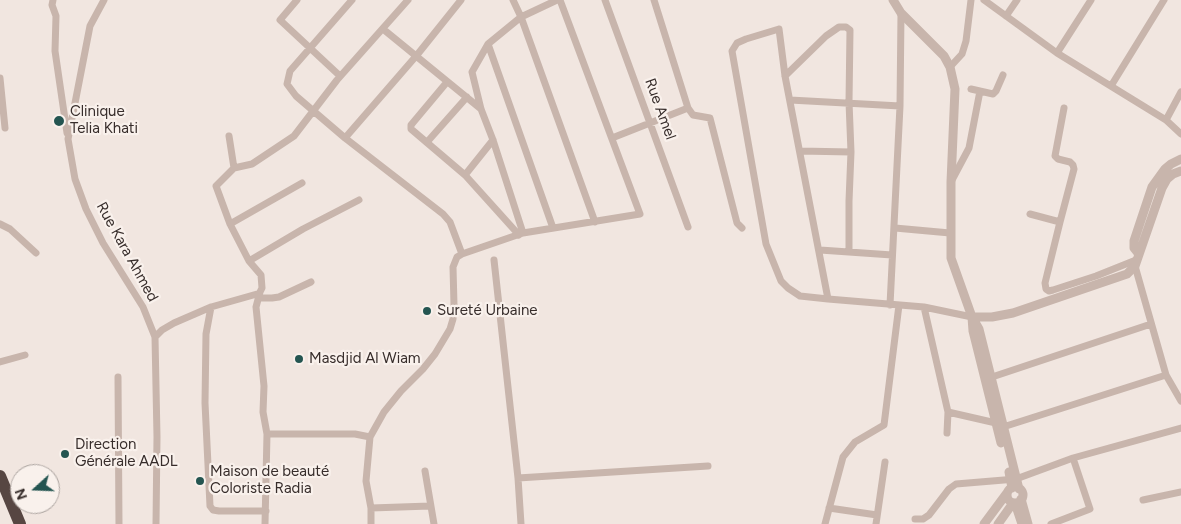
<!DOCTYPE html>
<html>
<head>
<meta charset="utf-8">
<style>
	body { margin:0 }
	#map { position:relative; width:1181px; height:524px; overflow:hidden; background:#f1e6e0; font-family:Figtree,sans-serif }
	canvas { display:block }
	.north { position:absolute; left:10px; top:464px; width:50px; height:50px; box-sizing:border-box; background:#f9f1ec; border:1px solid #aba39f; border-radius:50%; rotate:250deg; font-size:14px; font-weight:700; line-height:20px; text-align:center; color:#372d2b }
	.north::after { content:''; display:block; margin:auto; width:18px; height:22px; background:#245551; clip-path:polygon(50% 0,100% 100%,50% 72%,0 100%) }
</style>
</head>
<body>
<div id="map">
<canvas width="1181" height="524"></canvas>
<div class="north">N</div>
</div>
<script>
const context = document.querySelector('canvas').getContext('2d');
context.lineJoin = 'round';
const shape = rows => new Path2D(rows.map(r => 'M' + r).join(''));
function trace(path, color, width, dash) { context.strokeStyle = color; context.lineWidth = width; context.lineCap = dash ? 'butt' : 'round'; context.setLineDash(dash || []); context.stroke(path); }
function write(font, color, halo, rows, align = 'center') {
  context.font = font + ' Figtree,sans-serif'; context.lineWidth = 4.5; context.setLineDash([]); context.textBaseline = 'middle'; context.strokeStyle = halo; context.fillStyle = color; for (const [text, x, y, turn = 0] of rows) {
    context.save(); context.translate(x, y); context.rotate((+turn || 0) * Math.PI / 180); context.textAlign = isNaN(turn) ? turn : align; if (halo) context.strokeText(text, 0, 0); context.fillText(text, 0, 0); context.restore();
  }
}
trace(shape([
	[53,0,52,5,56,16,55,51,67,133],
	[104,0,90,26,68,139,75,179,86,209,103,243,143,307,155,337,157,437,156,524],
	[297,0,280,20,340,76],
	[352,0,290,71,287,84,296,96,345,138,443,214,450,222,462,254],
	[513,0,521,17,595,222],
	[605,0,688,227],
	[654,0,688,108,693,115,710,118,737,223,742,228],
	[984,0,1057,53,1166,120,1181,134],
	[1006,16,1017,0],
	[383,29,481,109],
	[488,44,553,228],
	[1057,53,1091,0],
	[950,67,962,54,966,41,971,0],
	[785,76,826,36,839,27,846,27,850,30,849,102,851,152,849,201,849,252],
	[0,78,5,128],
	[447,82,411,125,411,129,465,175,519,235],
	[1111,86,1164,0],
	[971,89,993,94,996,91,1003,75],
	[790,100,900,106],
	[1064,108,1055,156,1058,159,1070,162,1073,165,1074,169,1060,222,1045,283,1046,289,1049,291,1053,290,1096,276,1136,260],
	[1166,120,1181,92],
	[229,136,234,168],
	[345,138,417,55,461,0],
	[612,138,688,108],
	[428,141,467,97],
	[800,151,851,152],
	[465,175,493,140],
	[952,180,969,148,980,91],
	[1030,214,1060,222],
	[0,224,10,229,36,253],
	[230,224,302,183],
	[895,228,950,233],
	[523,233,493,140,481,109,472,72,488,44,521,17,557,0],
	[820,250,892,255],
	[494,260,518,478,521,524],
	[249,261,303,229,359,200],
	[1135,266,1166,375,1181,401],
	[828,299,785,76,779,29,746,39,737,43,732,51,766,244,781,281,788,288,800,296,828,299,924,307,972,317],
	[890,305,900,106,901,13],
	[211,307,206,334,205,403,210,506,213,510,219,511,266,511],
	[924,307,948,412,947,433],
	[155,337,162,330,174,323,211,307,257,294,258,298,272,298,279,297,311,282],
	[0,362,25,355],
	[118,377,119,524],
	[992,377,1151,324],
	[948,412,996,423],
	[1003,427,1166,375],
	[267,434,355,434,370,437],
	[425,471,434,524],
	[518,478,708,466],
	[1143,500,1181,492],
	[371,508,430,506],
	[829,508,877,515],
	[915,519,923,519,929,515,949,489,956,484,1016,479,1073,458,1181,428],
	[265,524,267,434,263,412,264,386,256,307,260,292,262,288,261,275,249,261,230,224,216,186,234,168,252,164,294,136,337,80,408,0],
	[371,524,371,508,366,481,370,437,384,412,401,391,423,369,435,354,450,329,453,319,454,305,453,267,457,257,462,254,523,233,640,214,560,0],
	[825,524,843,457,855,442,884,425,899,305],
	[876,524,885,462],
	[1051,524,1090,509,1073,458]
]), '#c8b5ac', 7);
trace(shape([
	[893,0,901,13,944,56,950,67,955,89,951,182,951,258,972,317,979,329,1019,489],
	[1138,253,1134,248,1134,241,1152,187,1165,169,1171,164,1181,159],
	[972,317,992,317,1013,313,1127,274,1135,266,1162,188,1167,179,1173,174,1181,171],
	[972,317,973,331,1001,443],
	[1009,472,1012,488],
	'1007 495a8 8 0 1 1 16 0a8 8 0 1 1-16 0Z',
	[1021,499,1028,524],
	[1015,503,1022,524],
	[984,524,1007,493],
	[998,524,1013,503]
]), '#c8b5ac', 9);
trace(shape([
	[0,476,20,524]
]), '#574642', 12);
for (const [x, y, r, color] of [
	[59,121,6,"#245551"],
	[427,311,5,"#245551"],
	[299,359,5,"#245551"],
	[65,454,5,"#245551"],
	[200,481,5,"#245551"]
]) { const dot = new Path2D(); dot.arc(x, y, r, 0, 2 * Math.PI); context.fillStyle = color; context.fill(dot); trace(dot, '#f9f1ec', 2); }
write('15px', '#372d2b', '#f9f1ec', [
	["Rue Amel",660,109,70],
	["Rue Kara Ahmed",127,252,61]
]);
write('15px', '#372d2b', '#f9f1ec', [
	["Clinique",70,112],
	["Telia Khati",70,129],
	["Sureté Urbaine",437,311],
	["Masdjid Al Wiam",309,359],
	["Direction",75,445],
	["Générale AADL",75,462],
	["Maison de beauté",210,472],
	["Coloriste Radia",210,489]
], 'left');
</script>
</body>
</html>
